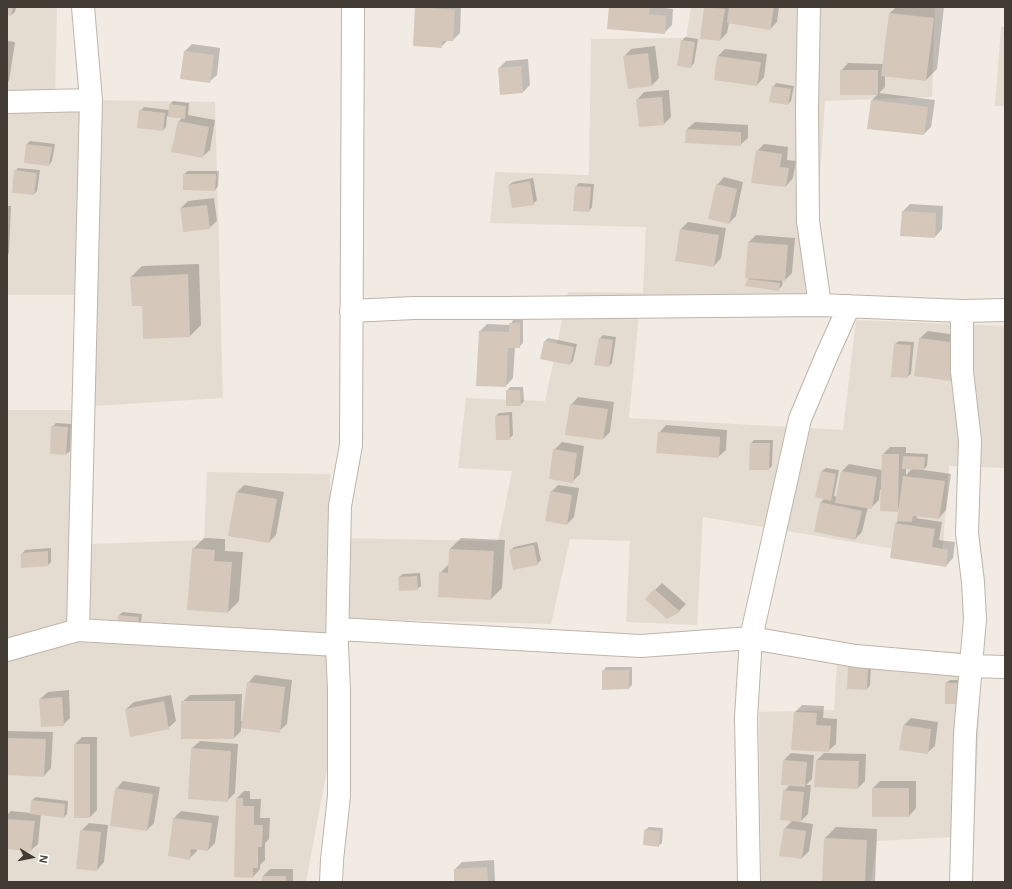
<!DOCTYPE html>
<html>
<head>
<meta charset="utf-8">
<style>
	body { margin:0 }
	#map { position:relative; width:1012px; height:889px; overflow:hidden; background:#f1ebe3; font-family:Arial,sans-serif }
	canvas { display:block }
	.frame { position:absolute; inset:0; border:8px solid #423b33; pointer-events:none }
	.north { position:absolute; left:12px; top:837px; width:40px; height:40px; -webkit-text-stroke:3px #fff; paint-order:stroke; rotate:100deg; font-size:11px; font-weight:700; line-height:16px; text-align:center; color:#423b33 }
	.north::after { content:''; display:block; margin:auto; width:14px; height:18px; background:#423b33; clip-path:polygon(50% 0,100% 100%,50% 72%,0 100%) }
</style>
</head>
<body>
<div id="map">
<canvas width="1012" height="889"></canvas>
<div class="frame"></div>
<div class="north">N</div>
</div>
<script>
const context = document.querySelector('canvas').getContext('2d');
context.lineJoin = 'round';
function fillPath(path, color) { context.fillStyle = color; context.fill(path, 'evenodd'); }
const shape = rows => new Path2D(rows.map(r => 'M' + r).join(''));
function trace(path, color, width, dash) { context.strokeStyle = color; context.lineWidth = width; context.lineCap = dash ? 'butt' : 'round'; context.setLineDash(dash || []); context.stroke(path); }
fillPath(shape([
	[7,7,57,7,55,103,91,100,215,102,223,398,95,406,92,544,204,540,207,472,330,474,330,538,498,541,512,471,458,468,466,398,545,401,568,292,643,293,646,227,490,223,495,172,589,175,591,39,686,38,691,7,935,7,932,97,825,101,811,309,639,314,629,418,843,430,856,320,1005,326,1005,468,949,466,942,557,703,517,697,625,626,622,630,541,570,539,551,624,331,618,333,737,306,882,7,882,7,410,79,410,79,295,7,295],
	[1001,27,1005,27,1005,106,995,106],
	[838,647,982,653,974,836,877,841,871,882,761,882,759,712,834,710]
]), '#e5dcd1');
fillPath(shape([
	[7,7,16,7,15,12,11,15,7,14],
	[417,7,461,7,460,33,453,40,448,40,441,47,416,8],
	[610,7,656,7,673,9,672,25,664,33],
	[705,7,779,7,777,22,770,29,729,23,727,33,720,40,701,38],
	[896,7,944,7,937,69,926,80,885,75,885,87,879,93,935,100,931,127,924,134,869,128,872,100,878,94,841,94,841,71,848,63,884,64,890,13],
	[685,37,698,39,694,63,691,67,682,41],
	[7,41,15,42,9,81,7,83],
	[192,44,220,48,217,75,209,82,185,51],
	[655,46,659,78,652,85,624,57,631,49],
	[725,49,767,54,764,77,757,85,718,56],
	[528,59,530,85,523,92,501,94,499,68,506,61],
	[776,83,794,86,791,101,788,104,773,87],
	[669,90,671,117,664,124,637,100,644,92],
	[173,101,189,103,188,115,215,120,210,150,202,157,178,122,183,117,167,116,166,127,163,130,140,111,144,107,169,110,170,105],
	[695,122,748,125,748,138,740,145,687,129],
	[30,141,55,144,52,161,49,165,25,162,27,144],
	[764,144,788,147,787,160,796,161,793,178,786,186,757,151],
	[18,168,40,170,37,191,34,194,15,171],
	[188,171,219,171,218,186,215,190,184,189,184,174],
	[724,177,743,182,736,216,729,223,717,185],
	[533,178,537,200,533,204,509,185,513,182],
	[579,183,594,184,592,207,589,211,576,186],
	[214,198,217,221,209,228,181,208,188,201],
	[910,204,943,206,942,229,935,237,903,211],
	[7,206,11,206,9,253,7,255],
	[688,222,726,228,721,258,714,266,681,229],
	[756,235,795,238,792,273,785,280,783,280,782,286,779,289,748,280,750,277,749,242],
	[199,264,201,325,190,336,142,305,131,277,142,266],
	[513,320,523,320,523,343,519,347,515,347,513,378,506,386,480,331,487,324,510,325],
	[928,331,971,337,916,375,920,338],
	[603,335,616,337,612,363,609,366,600,338],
	[548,338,577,344,573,361,570,364,545,341],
	[899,341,914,342,911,374,907,377,895,344],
	[510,387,523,387,524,401,520,405,507,391],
	[578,397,614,402,610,432,603,439,571,405],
	[512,412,513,435,509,439,496,416,499,413],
	[56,423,71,424,70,451,66,454,51,453,52,427],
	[666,425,727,430,726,450,718,457,659,433],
	[754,440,773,440,772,466,769,469,751,443],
	[562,442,584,446,580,474,572,482,554,450],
	[890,447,906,447,906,453,928,454,927,466,923,470,951,474,946,510,939,518,918,515,916,518,942,522,939,540,955,542,953,558,946,566,891,557,896,523,899,520,900,508,897,511,882,490,880,490,879,500,871,508,868,507,862,532,855,539,821,502,825,498,817,496,822,471,826,468,839,470,834,496,837,497,841,472,849,464,882,470,883,454],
	[906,468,912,469,906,475],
	[244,485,284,492,276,535,269,542,237,492],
	[558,485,579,488,574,517,567,524,551,492],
	[204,538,225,539,225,551,243,552,239,601,228,612,193,549],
	[461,538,505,540,502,588,491,599,440,573,450,563,450,549],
	[537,542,541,560,537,564,510,551,514,547],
	[51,548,51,562,48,565,22,554,25,550],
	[420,573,421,586,417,589,399,577,403,574],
	[662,583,686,604,679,611,655,590],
	[123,612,142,614,140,628,119,615],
	[852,663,871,664,870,685,867,689,849,666],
	[606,667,632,667,632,685,629,688,603,671],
	[255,675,292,680,287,724,279,731,241,727,241,731,234,738,182,702,190,695,242,694,241,721,243,721,248,683],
	[950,680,964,680,960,703,946,683],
	[69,690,70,718,63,725,40,699,48,692],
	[171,695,176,721,168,728,126,709,134,702],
	[802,705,824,706,823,718,837,719,836,744,828,751,795,712],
	[911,718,938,722,935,746,927,753,904,725],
	[7,731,53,732,51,768,44,776,7,774],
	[82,737,97,737,97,810,90,817,75,744],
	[200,741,238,744,235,793,227,801,192,748],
	[791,753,814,755,812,779,806,785,811,785,808,814,800,822,813,824,809,851,802,858,785,828,793,820,784,791,790,785,784,760],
	[824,753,866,754,865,781,858,788,817,760],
	[123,781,160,787,154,823,147,830,116,789],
	[880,781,916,781,916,808,909,816,873,788],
	[244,791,250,791,250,799,261,799,260,818,270,818,269,839,265,843,265,860,260,865,260,869,253,877,237,798],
	[36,797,68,801,67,814,64,817,41,814,38,844,30,851,7,848,7,815,11,811,31,813,32,800],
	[181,811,219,816,215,843,208,850,197,848,197,851,190,858,174,818],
	[89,823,108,825,104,862,97,870,81,831],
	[649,827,663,828,662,843,658,846,645,830],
	[836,827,877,829,875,882,823,882,825,838],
	[494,860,495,882,455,882,455,869,462,862],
	[270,869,293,869,293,882,263,882,263,876]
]), '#0003');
fillPath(shape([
	[7,7,13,7,11,16,7,15],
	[415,7,455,10,453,41,442,41,442,48,413,46],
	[609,7,650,7,649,14,666,16,665,34,607,29],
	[704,7,725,9,720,41,700,39],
	[729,7,774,7,770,30,727,23],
	[889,13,934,18,926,81,881,76],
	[681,40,695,42,691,68,677,66],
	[184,51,214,55,210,83,180,79],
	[648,53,652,86,628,89,623,56],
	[717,56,761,62,757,86,714,80],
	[521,66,523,93,500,95,498,68],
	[840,70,878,70,878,95,840,95],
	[772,86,791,89,788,105,769,102],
	[662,97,664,125,639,127,636,99],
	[871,100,928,107,924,135,867,129],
	[169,104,186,106,185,119,168,117],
	[139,110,165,113,163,131,137,128],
	[178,121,209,127,203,158,171,152],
	[686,129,741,132,741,146,685,143],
	[26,144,52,147,49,166,24,163],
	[756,150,782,154,780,167,789,168,786,187,751,183],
	[14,170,37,173,34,195,12,193],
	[183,174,216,174,215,191,183,190],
	[530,181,534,205,512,208,508,185],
	[716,184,737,189,729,224,708,219],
	[575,186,591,187,589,212,573,211],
	[207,205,210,229,183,232,180,208],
	[902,211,936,213,935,238,900,236],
	[680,229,719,235,714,267,675,261],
	[748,242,788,245,785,281,745,278],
	[188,274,190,337,143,339,142,306,132,306,130,277],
	[747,279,780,283,779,291,745,286],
	[509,323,520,323,520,348,508,348,506,387,476,386,479,331,509,332],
	[599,338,613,340,609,367,594,365],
	[919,338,964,344,959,382,914,376],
	[544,341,574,347,570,365,540,359],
	[894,344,911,345,908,378,891,377],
	[506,390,520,390,521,406,506,406],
	[570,404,608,409,603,440,565,435],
	[509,415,510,440,496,440,495,416],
	[51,426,68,427,66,455,50,454],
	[658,432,720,437,719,458,656,453],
	[750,443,770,443,769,470,749,470],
	[553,449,577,453,573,483,549,479],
	[882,454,899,454,898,512,880,511],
	[903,456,925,457,924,470,902,469],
	[821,471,836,474,831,501,815,497],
	[841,471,877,477,872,509,835,503],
	[903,476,945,481,939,519,913,516,912,522,897,521],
	[550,491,572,495,567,525,545,521],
	[236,492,277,499,269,543,228,536],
	[820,502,862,511,855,540,814,532],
	[895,523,935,529,932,547,948,550,946,567,890,558],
	[534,545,538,565,513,570,509,550],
	[192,548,215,550,214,561,232,562,228,613,187,610],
	[449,549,494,551,491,600,438,597,439,572,448,573],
	[48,551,48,566,21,568,21,553],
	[417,576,418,590,399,591,398,577],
	[654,589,680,612,667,619,645,599],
	[118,615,139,617,137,632,117,630],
	[848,666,868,667,867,690,847,689],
	[602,670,629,670,629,689,602,690],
	[247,682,285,687,280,733,241,728],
	[945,683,961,683,961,704,945,704],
	[62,697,64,726,41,727,39,699],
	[164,701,169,729,130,737,125,709],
	[181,701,235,701,234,739,181,739],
	[794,712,817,713,816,725,831,726,829,752,791,750],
	[903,725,931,729,928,754,899,750],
	[7,738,46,739,44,777,7,775],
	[74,744,90,744,90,818,74,818],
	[191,748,231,751,228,802,188,799],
	[783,760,807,762,805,787,781,785],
	[816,760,859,761,858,789,814,787],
	[115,788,153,794,147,831,110,826],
	[872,788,909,788,909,817,872,817],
	[783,790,804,792,801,822,780,820],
	[236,798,243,798,243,806,254,806,254,825,263,825,262,847,258,847,258,868,253,868,253,878,234,877],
	[31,800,65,804,64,818,30,814],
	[173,818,212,823,208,851,191,849,190,860,168,856],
	[7,819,35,821,31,852,7,849],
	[784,828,806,831,802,859,779,856],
	[80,830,101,832,97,871,76,869],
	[644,830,660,831,659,847,643,845],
	[824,838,867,840,865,882,822,882],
	[487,867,488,882,454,882,454,869],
	[262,876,286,876,286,882,262,882]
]), '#d5c8bb');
const minor = shape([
	[809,7,807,108,808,221,820,305],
	[7,102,91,100],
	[351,311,414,308,506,308,820,305,962,311,1005,310],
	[338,629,641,646,751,638,856,656,971,666,1005,667],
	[78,630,91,100,83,7],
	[7,650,78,630,337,645],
	[331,882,332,860,339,796,339,690,337,645,340,506,351,445,353,7],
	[749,882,746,717,751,638,800,419,827,355,849,306],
	[961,882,965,734,975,619,973,582,967,533,970,441,962,371,962,311]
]);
trace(minor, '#bfb4a9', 24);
trace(minor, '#fff', 22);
</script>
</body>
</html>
